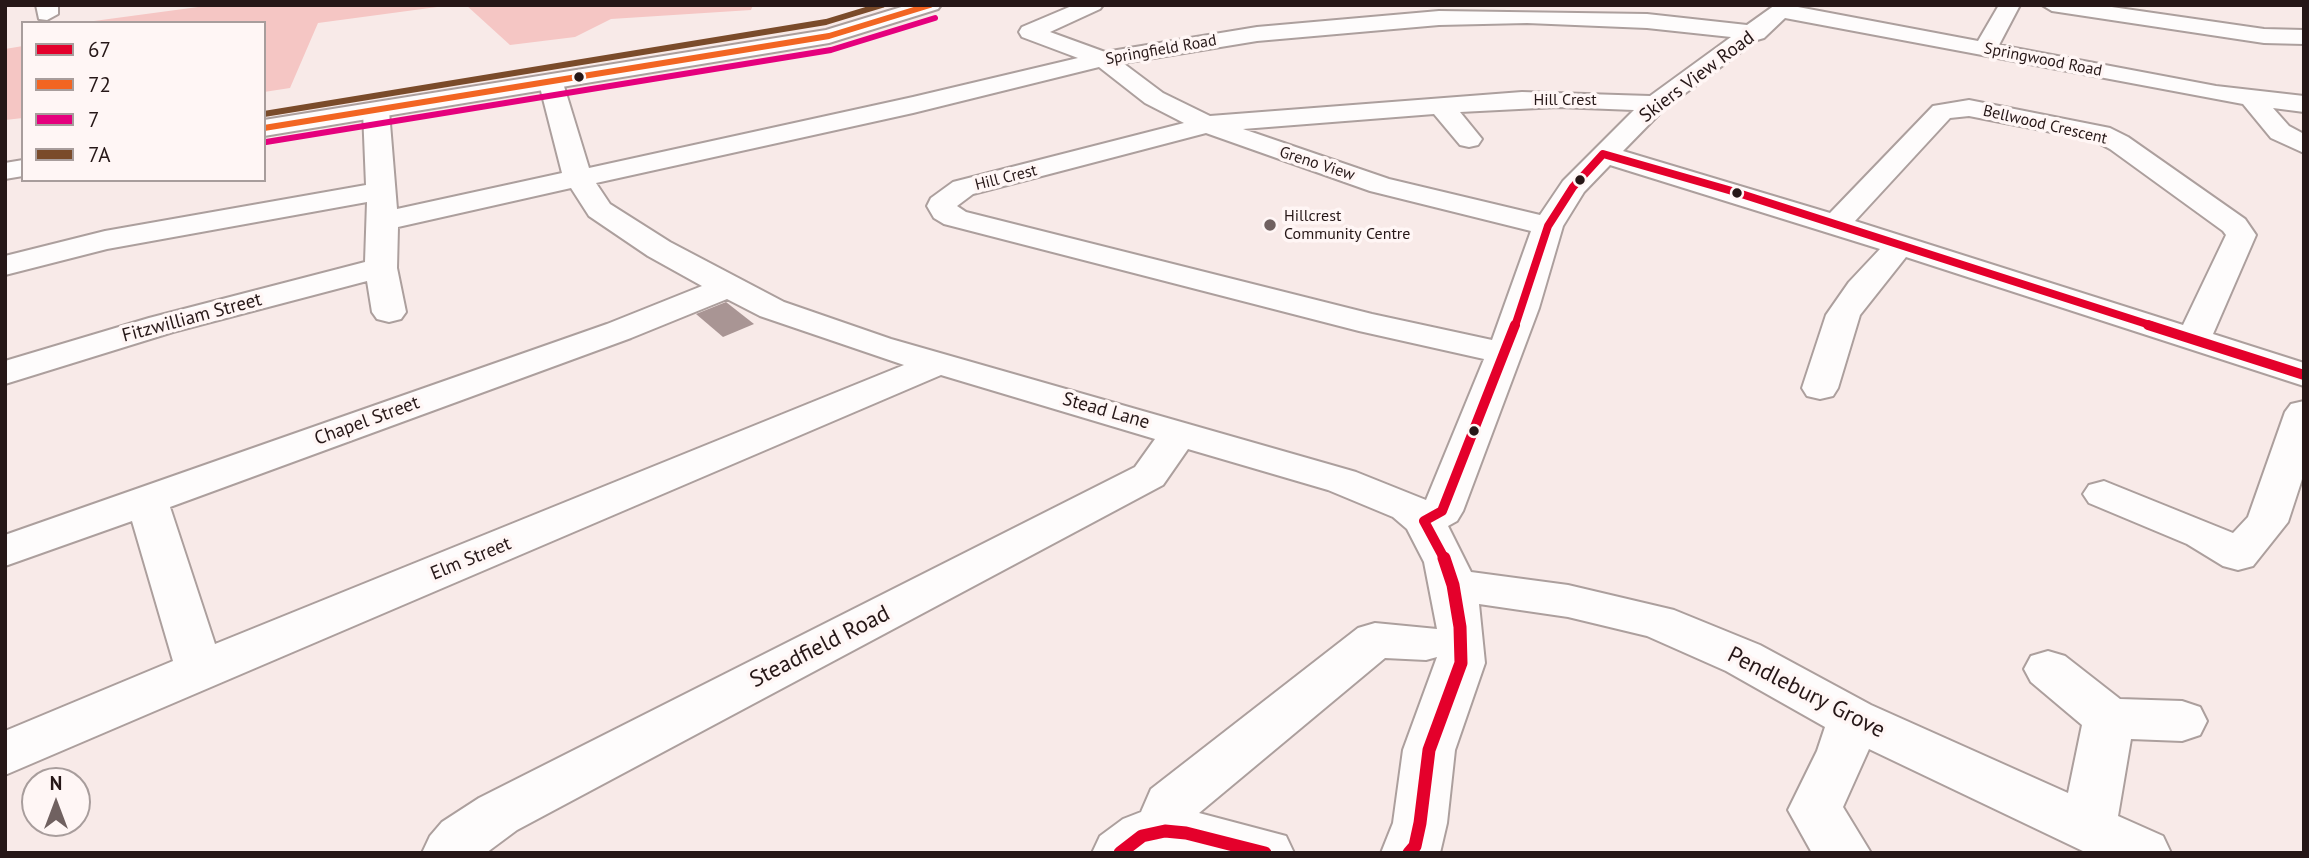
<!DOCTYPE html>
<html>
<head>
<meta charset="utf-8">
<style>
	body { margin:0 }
	#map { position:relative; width:2309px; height:858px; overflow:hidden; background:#f8eae8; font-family:"PT Sans",sans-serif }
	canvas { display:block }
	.frame { position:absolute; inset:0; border:7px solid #261717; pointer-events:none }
	.legend { position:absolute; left:21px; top:21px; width:245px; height:161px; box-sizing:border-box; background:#fff6f5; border:2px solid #a89d9c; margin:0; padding:9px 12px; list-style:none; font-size:21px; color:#261717 }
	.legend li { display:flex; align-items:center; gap:14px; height:35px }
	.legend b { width:35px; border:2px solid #a89d9c }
	.north { position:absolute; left:21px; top:767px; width:70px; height:70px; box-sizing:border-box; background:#fff6f5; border:2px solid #a89d9c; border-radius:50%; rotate:0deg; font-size:19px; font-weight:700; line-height:28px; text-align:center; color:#261717 }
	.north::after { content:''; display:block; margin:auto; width:24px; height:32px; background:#706160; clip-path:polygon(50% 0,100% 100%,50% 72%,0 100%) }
</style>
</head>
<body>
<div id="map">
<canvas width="2309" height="858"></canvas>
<div class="frame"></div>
<ul class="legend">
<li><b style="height:9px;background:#e4002b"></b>67</li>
<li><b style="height:9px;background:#f26522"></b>72</li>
<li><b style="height:9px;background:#e5007d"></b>7</li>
<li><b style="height:9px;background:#7a4b2a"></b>7A</li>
</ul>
<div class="north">N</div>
</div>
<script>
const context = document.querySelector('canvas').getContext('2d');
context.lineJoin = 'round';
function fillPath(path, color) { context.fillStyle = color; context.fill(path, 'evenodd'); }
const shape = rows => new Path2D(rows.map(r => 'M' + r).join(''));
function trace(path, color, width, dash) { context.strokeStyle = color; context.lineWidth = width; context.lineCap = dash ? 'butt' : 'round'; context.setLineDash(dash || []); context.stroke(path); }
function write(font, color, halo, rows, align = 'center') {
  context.font = font + ' "PT Sans",sans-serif'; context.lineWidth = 7; context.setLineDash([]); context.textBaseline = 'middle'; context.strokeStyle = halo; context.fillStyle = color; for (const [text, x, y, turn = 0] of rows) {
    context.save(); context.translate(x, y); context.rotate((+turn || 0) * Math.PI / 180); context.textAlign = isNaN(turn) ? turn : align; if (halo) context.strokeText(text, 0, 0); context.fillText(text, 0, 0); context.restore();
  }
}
fillPath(shape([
	[213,5,452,5,318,23,290,88,264,92,264,23,79,23],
	[466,5,753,5,751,10,611,19,575,37,510,45],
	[23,46,23,118,5,120,5,49]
]), '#f5c6c4');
fillPath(shape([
	[726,302,754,324,723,337,696,314]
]), '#a99594');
const minor = shape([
	[36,5,58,5,58,14,47,20,39,19,36,5],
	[1074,5,1103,5,1100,9,1050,32,1105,52,1257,27,1439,11,1647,14,1747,25,1775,5,1799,5,1798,7,1978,41,1999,5,2020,5,1999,45,2216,86,2304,96,2304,112,2273,108,2289,126,2304,134,2304,153,2271,138,2243,104,1785,18,1764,38,1757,40,1664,109,1623,151,1830,213,1933,106,1969,100,2110,128,2128,137,2245,219,2256,235,2213,334,2304,363,2304,386,1906,257,1860,315,1838,388,1833,396,1820,399,1807,396,1802,388,1826,315,1849,282,1880,249,1610,165,1584,192,1563,226,1539,308,1463,511,1457,521,1448,526,1471,572,1568,585,1674,610,1760,645,1871,705,2068,793,2082,725,2031,682,2024,669,2031,656,2048,651,2065,656,2120,699,2182,701,2200,707,2207,721,2200,735,2182,741,2131,739,2118,816,2163,836,2171,853,2087,853,1869,749,1843,807,1871,853,1812,853,1788,810,1817,751,1825,727,1726,671,1647,636,1568,617,1479,604,1485,663,1455,750,1447,823,1440,853,1381,853,1393,823,1403,750,1437,657,1426,660,1385,658,1199,813,1286,836,1294,853,1092,853,1100,836,1123,819,1141,812,1151,789,1358,628,1375,623,1437,629,1424,562,1407,529,1393,517,1328,490,1188,449,1163,485,517,830,486,853,422,853,430,836,442,822,479,798,1135,467,1155,439,941,375,5,775,5,731,173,661,132,521,5,566,5,535,607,324,702,286,648,256,589,216,571,188,398,227,397,268,406,312,401,319,389,322,377,319,372,312,367,281,173,332,5,384,5,361,149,318,365,262,367,202,107,249,5,275,5,256,105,231,366,185,363,111,367,106,376,103,385,106,389,111,397,209,562,173,539,83,542,78,560,78,563,83,589,168,913,97,1078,58,1022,37,1019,32,1022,27,1074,5],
	[1527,23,1647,28,1731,37,1650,96,1522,92,1210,116,1163,93,1123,63,1257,41,1439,25,1527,23],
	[1099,67,1145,103,1184,123,953,182,931,198,927,206,934,218,944,224,1359,331,1484,359,1426,500,1356,472,891,339,784,302,670,242,610,204,596,183,913,113,1099,67],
	[1558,107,1634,110,1563,181,1540,215,1389,179,1243,129,1434,114,1460,145,1469,147,1478,145,1482,139,1460,112,1558,107],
	[1969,116,2093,140,2110,149,2223,231,2226,235,2183,325,1855,221,1950,118,1969,116],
	[1206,133,1370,191,1531,231,1492,340,1372,314,966,212,957,206,973,194,1206,133],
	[727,299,760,316,904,365,215,644,170,507,631,338,727,299],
	[2042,5,2098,5,2264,29,2304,30,2304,44,2264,43,2052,11,2042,5],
	[2304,401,2304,473,2288,522,2253,566,2238,570,2223,566,2187,544,2089,503,2083,494,2089,485,2104,481,2233,533,2248,517,2285,412,2291,404,2304,401]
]);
const major = shape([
	[908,5,941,5,938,9,829,43,264,136,264,120,826,30,908,5],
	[23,160,23,176,5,179,5,163,23,160]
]);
trace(minor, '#ac9f9d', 4);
trace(major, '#ac9f9d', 4);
fillPath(minor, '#fefcfc');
fillPath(major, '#fefcfc');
trace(shape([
	[1515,326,1548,226,1573,187,1603,154,1732,191,2153,326]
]), '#e4002b', 8);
trace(shape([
	[2148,325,2304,375],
	[1445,560,1424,521,1442,511,1515,325]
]), '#e4002b', 10);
trace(shape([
	[1120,853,1142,836,1165,831,1186,833,1265,853],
	[1409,853,1415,846,1420,823,1429,750,1461,663,1460,627,1453,585,1444,558]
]), '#e4002b', 13);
trace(shape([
	[264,128,829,36,930,5]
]), '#f26522', 6);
trace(shape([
	[266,142,831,50,935,18]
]), '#e5007d', 6);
trace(shape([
	[264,114,826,22,882,5]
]), '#7a4b2a', 6);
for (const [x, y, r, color] of [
	[579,77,6,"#261717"],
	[1580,180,6,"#261717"],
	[1737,193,6,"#261717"],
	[1270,225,7,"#706160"],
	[1474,431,6,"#261717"]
]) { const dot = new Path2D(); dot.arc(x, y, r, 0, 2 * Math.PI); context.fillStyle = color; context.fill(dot); trace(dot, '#fff6f5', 2.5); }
write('16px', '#261717', '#fff6f5', [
	["Springfield Road",1161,50,-10],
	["Springwood Road",2043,60,11],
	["Hill Crest",1565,100],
	["Bellwood Crescent",2045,125,13],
	["Greno View",1317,164,18],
	["Hill Crest",1006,178,-14]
]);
write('16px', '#261717', '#fff6f5', [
	["Hillcrest",1284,216],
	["Community Centre",1284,234]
], 'left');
write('19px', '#261717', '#fff6f5', [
	["Skiers View Road",1697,77,-37],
	["Fitzwilliam Street",192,318,-15],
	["Stead Lane",1106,411,16],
	["Chapel Street",367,421,-20],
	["Elm Street",471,559,-22]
]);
write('23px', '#261717', '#fff6f5', [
	["Steadfield Road",820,647,-27],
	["Pendlebury Grove",1806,693,27]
]);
</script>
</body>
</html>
